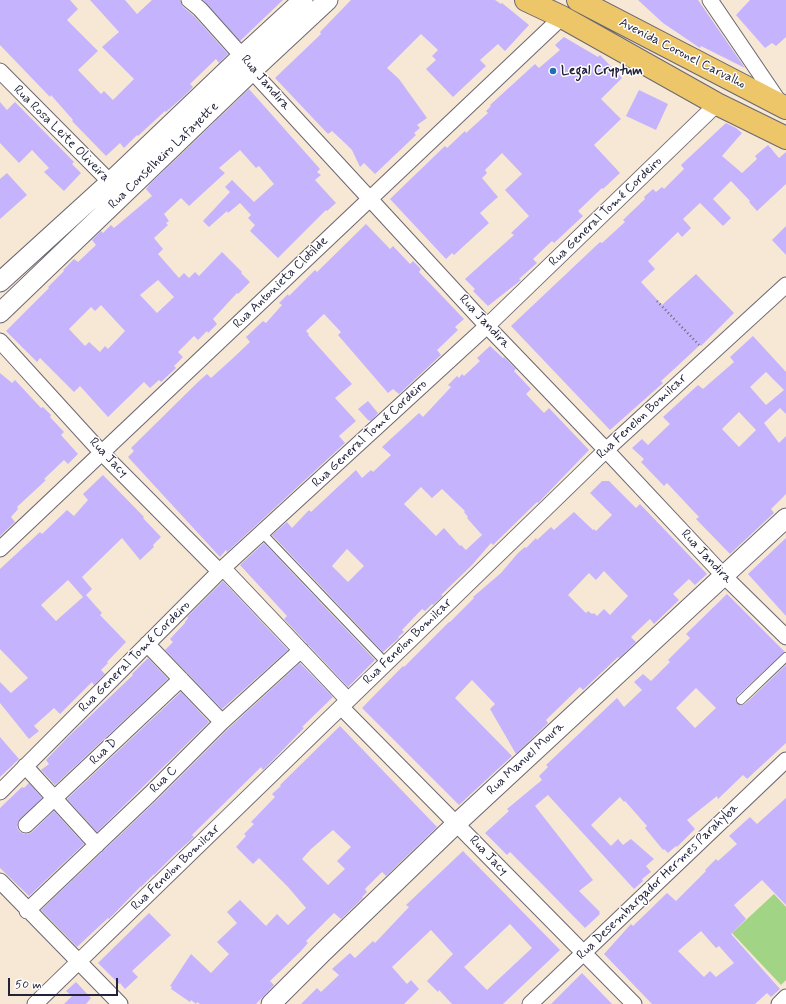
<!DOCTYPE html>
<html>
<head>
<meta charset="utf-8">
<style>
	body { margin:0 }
	#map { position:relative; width:786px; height:1004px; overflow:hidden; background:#f6e8d4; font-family:Mynerve,sans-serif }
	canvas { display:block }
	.scale { position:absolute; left:8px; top:978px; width:110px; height:18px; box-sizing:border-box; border:2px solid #22223b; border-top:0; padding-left:5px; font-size:12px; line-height:14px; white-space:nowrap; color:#22223b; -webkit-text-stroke:3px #fff; paint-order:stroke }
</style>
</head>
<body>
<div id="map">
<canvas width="786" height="1004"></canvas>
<div class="scale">50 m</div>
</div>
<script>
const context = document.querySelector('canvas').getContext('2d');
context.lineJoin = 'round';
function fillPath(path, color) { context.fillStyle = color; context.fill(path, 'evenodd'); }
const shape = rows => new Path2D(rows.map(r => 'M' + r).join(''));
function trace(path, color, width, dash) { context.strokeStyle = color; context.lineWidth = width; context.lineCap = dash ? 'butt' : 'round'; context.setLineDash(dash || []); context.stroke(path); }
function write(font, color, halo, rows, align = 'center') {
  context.font = font + ' Mynerve,sans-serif'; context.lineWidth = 3; context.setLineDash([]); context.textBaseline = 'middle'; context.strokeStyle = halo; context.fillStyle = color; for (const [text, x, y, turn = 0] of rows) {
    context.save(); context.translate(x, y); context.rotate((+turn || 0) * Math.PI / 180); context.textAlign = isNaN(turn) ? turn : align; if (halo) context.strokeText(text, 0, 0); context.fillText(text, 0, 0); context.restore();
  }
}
fillPath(shape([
	[774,894,786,907,786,980,781,985,732,933]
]), '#a1d484');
fillPath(shape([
	[0,0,70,0,78,9,67,20,98,51,78,70,101,94,104,91,113,100,134,79,102,47,119,32,90,0,125,0,137,14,152,0,180,0,183,7,194,16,228,54,219,63,216,59,190,84,193,87,184,96,166,112,165,111,138,136,137,135,124,148,120,143,106,156,72,121,73,120,51,95,50,97,0,45],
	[203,0,283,0,240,41],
	[351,0,495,0,501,4,502,3,529,25,505,51,498,44,480,60,486,66,453,97,426,69,436,60,432,56,438,50,421,34,387,68,399,79,427,118,417,125,420,128,414,133,416,135,375,174,364,163,360,167,352,150,346,144,332,131,328,134,275,78,321,34,320,32],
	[638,0,698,0,745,68,701,46,700,48,663,23],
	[750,0,786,0,786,37,776,46,772,43,765,48,736,15],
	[564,37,598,57,600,55,622,78,601,99,621,119,594,145,620,173,603,189,602,188,578,211,583,216,554,243,552,241,533,259,537,263,519,279,521,280,488,306,473,291,475,289,465,279,514,235,511,233,529,216,505,190,522,174,502,153,485,170,487,173,482,178,498,197,480,213,489,223,454,255,452,253,446,259,390,199,445,146,447,148,465,131,466,133,488,113,486,111,491,106,490,105,535,64,539,68,560,50,555,45],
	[249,89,320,169,317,172,321,175,315,180,336,203,327,211,326,210,278,258,250,231,255,225,248,218,251,215,240,203,228,213,227,211,209,227,203,221,230,192,225,187,232,180,254,202,274,184,259,166,256,168,240,150,219,168,225,173,189,206,181,198,164,214,169,221,166,223,168,225,154,238,163,249,158,254,179,278,184,273,189,278,195,272,199,276,222,252,242,272,241,273,250,282,238,294,237,293,213,319,217,324,208,333,207,331,198,340,194,336,178,352,183,357,174,366,176,368,161,382,159,380,150,388,144,382,108,417,80,386,74,392,40,358,37,362,6,331,49,288,48,287,64,271,63,270,74,259,78,262,96,245,92,240,101,231,103,233,111,225,114,228,152,196,146,189,150,184],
	[158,280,174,297,157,313,140,295],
	[101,305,125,331,108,349,105,346,100,352,89,342,85,346,69,329,91,307,95,311],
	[639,90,668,104,656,130,626,116],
	[0,102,7,110,15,102,74,162,72,164,81,173,64,191,44,172,49,168,32,150,19,163,0,143],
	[726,123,736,128,742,133,722,156,742,173,757,159,755,156,768,145,779,158,786,152,786,184,757,211,749,202,750,201,731,181,713,199,731,218,723,226,700,203,683,219,691,228,682,237,678,232,648,261,655,269,641,282,662,305,696,274,734,313,701,346,700,345,672,371,661,381,663,383,610,430,511,326,600,242,602,243,625,222,623,220,645,199,644,197,653,189,656,192,662,187,664,189,684,169,681,165],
	[7,173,27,195,0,219,0,179],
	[366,224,390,249,393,246,410,264,413,261,421,269,419,272,464,319,455,327,458,330,437,350,441,355,399,394,393,389,388,393,338,335,341,332,324,314,306,331,309,334,308,335,352,384,335,398,356,421,339,436,345,443,227,552,226,550,220,557,128,457,134,451,131,448,198,382,207,374,211,378,232,359,250,342,246,337,263,321,266,323,282,305,279,303,288,294,289,296,315,270,317,272],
	[786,226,786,255,772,240],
	[753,336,786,372,786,414,780,408,764,423,779,443,786,436,786,494,771,509,774,513,730,554,696,519,699,517,667,483,664,486,641,462,644,459,632,448,642,439,648,445,670,424,663,417,698,385,703,389,734,362,730,357],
	[766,372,784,390,766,405,750,387],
	[739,412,756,430,739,447,722,429],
	[490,346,503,358,504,357,516,369,514,371,531,389,526,394,544,413,549,408,589,450,538,503,537,502,493,545,491,543,472,565,441,595,443,596,433,605,432,604,425,611,422,609,402,630,404,632,398,637,399,638,383,652,272,535,287,522,292,528,309,510,311,512,356,470,362,478,371,470,373,472,391,455,382,447,419,413,423,417,451,387,448,385,457,376,459,378,462,374,464,376,480,361,477,358],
	[421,487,432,498,442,489,465,511,464,512,468,517,467,518,482,535,466,550,461,545,460,546,444,528,436,536,404,504],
	[347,549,364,566,348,582,332,566],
	[0,373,12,383,15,380,41,408,43,407,51,415,50,417,64,432,61,435,78,454,68,464,64,460,44,479,46,480,17,507,18,509,11,517,15,522,0,536],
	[368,401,378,413,371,421,368,420,358,409],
	[103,475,144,517,143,518,161,537,153,545,154,547,140,560,122,538,82,577,92,589,86,595,102,613,100,615,126,642,107,662,108,663,101,670,105,674,94,685,92,682,60,714,54,708,34,726,39,731,29,739,0,703,0,682,11,693,28,678,0,649,0,569,40,532,42,534,67,510,74,516,88,500,83,494],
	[68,580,83,597,56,621,41,605],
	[602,481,609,481,636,508,640,504,707,574,695,585,689,579,673,594,679,600,654,624,650,619,631,637,636,642,619,658,618,657,583,690,580,687,546,720,548,723,516,754,490,709,495,704,472,680,455,698,512,756,459,805,362,708,403,666,404,667,449,622,450,622,474,598,473,597,501,573,518,553,525,547,526,548,536,538,537,540,551,527,554,530,574,512,593,530,594,529,596,531,612,515,590,493],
	[604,571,628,596,610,615,604,609,597,616,594,613,592,614,588,611,586,613,568,595,589,573,596,580],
	[786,538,786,616,748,574],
	[264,543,375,660,348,687,284,619,287,616,240,565],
	[223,581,288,650,222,709,165,650,173,642,170,639,185,623,185,622,188,618,187,617],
	[727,594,785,652,737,696,736,701,739,705,745,704,786,665,786,743,747,779,743,775,718,799,717,796,687,820,695,829,677,847,676,846,668,853,664,849,663,850,645,828,647,826,625,801,624,802,620,797,591,825,611,846,618,839,623,845,631,839,654,859,646,866,651,872,642,879,643,881,634,889,548,795,535,806,593,880,579,891,600,912,599,913,600,914,585,928,539,881,510,852,507,855,485,833,509,811,507,809,542,780,539,776,548,767,546,765,617,698,624,707,642,690,634,682,643,674,651,681,670,662,668,660,690,638,686,634],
	[696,688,716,708,695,728,676,708],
	[148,658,168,679,55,785,41,770,49,764,46,760,67,738,133,675,132,674],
	[300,663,333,697,302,727,304,728,274,759,263,770,261,767,192,835,194,837,174,855,154,875,154,874,141,887,141,886,109,919,108,918,77,947,41,910,156,801,228,729],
	[181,692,209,722,97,832,67,799],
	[340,726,437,827,386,876,382,872,365,889,367,892,362,897,363,898,341,919,334,913,306,941,308,943,300,952,270,981,274,985,256,1004,200,1004,197,1002,196,1004,191,1000,190,1002,171,989,172,987,170,986,191,954,211,973,229,954,217,942,237,923,227,912,240,900,266,926,277,914,288,925,306,908,288,887,259,858,253,864,236,847,246,836,244,834,254,824,251,822,275,797,272,794,281,786,280,785],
	[333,830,351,847,337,861,345,869,328,885,302,859,311,849],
	[0,737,19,759,0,777],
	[29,783,42,798,20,819,18,822,17,827,19,831,24,834,28,834,32,832,54,811,84,844,29,896,0,868,0,808,22,787,24,788],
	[786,798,786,905,762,880,734,905,746,919,731,934,780,989,771,997,767,993,755,1004,652,1004,604,954,631,924,633,926,667,893,676,901,706,871,705,870,716,859,718,861,737,844,729,836,750,817,757,824],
	[701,931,716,948,719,946,734,963,716,977,710,971,704,977,678,951],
	[463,851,560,950,503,1004,452,1004,439,990,438,992,427,981,453,954,431,930,392,967,407,984,411,980,419,989,404,1004,301,1004,317,988,321,992,339,975,332,969,350,953,355,958,373,941,375,943,409,907,406,905],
	[510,924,532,948,487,990,464,967],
	[149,913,171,935,132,971,138,977,125,989,120,983,119,984,98,963],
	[582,973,612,1004,551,1004],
	[76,982,91,998,86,1004,64,1004,72,996,66,991]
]), '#c5b3fd');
const service = shape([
	[262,533,386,663],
	[741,700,786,657]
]);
const minor = shape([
	[189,0,200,9,242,56,252,71,487,326,606,450,724,576,786,637],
	[710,0,780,103],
	[0,71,117,189],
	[0,341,102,453,220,572],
	[0,549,562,17],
	[223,568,348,700],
	[147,644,222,722],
	[341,707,634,1004],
	[25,766,97,845],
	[0,792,223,568,487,326,717,104],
	[26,825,181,679],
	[0,881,120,1004],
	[27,911,150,794,222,722,301,650],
	[35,1004,606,450,786,285],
	[530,1004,786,760],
	[779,1004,786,997]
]);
const tertiary = shape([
	[0,282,110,182,242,56,303,0],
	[0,313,252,71,328,0],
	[271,1004,322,953,456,824,786,518]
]);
const primary = shape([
	[526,0,562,17,717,104,786,138],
	[578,0,786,108]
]);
trace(service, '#6c6771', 10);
trace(minor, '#6c6771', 17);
trace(tertiary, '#6c6771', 21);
trace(primary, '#6c6771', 24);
trace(shape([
	[657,301,699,345]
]), '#6c6771', 2.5, [1, 3]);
trace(service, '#fff', 8);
trace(minor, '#fff', 15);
trace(tertiary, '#fff', 19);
trace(primary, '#ecc669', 22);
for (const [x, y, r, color] of [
	[553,71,4,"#1f6fb2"]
]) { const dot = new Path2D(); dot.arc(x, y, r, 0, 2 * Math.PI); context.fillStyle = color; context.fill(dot); trace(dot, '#fff', 1.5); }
write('13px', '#22223b', '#fff', [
	["Avenida Coronel Carvalho",682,54,27],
	["Rua Jandira",265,83,49],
	["Rua Rosa Leite Oliveira",61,134,45],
	["Rua Conselheiro Lafayette",164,156,-44],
	["Rua General Tomé Cordeiro",606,212,-44],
	["Rua Antonieta Clotilde",281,283,-44],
	["Rua Jandira",484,322,47],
	["Rua Fenelon Bomilcar",642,417,-43],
	["Rua General Tomé Cordeiro",370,434,-43],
	["Rua Jacy",108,458,46],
	["Rua Jandira",706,557,47],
	["Rua Fenelon Bomilcar",408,642,-44],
	["Rua General Tomé Cordeiro",135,657,-45],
	["Rua D",104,752,-44],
	["Rua Manuel Moura",526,759,-43],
	["Rua C",164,780,-45],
	["Rua Jacy",488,856,46],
	["Rua Fenelon Bomilcar",176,868,-44],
	["Rua Desembargador Hermes Parahyba",658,882,-44]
]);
write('bold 13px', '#22223b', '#fff', [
	["Legal Cryptum",561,71]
], 'left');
</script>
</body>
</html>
